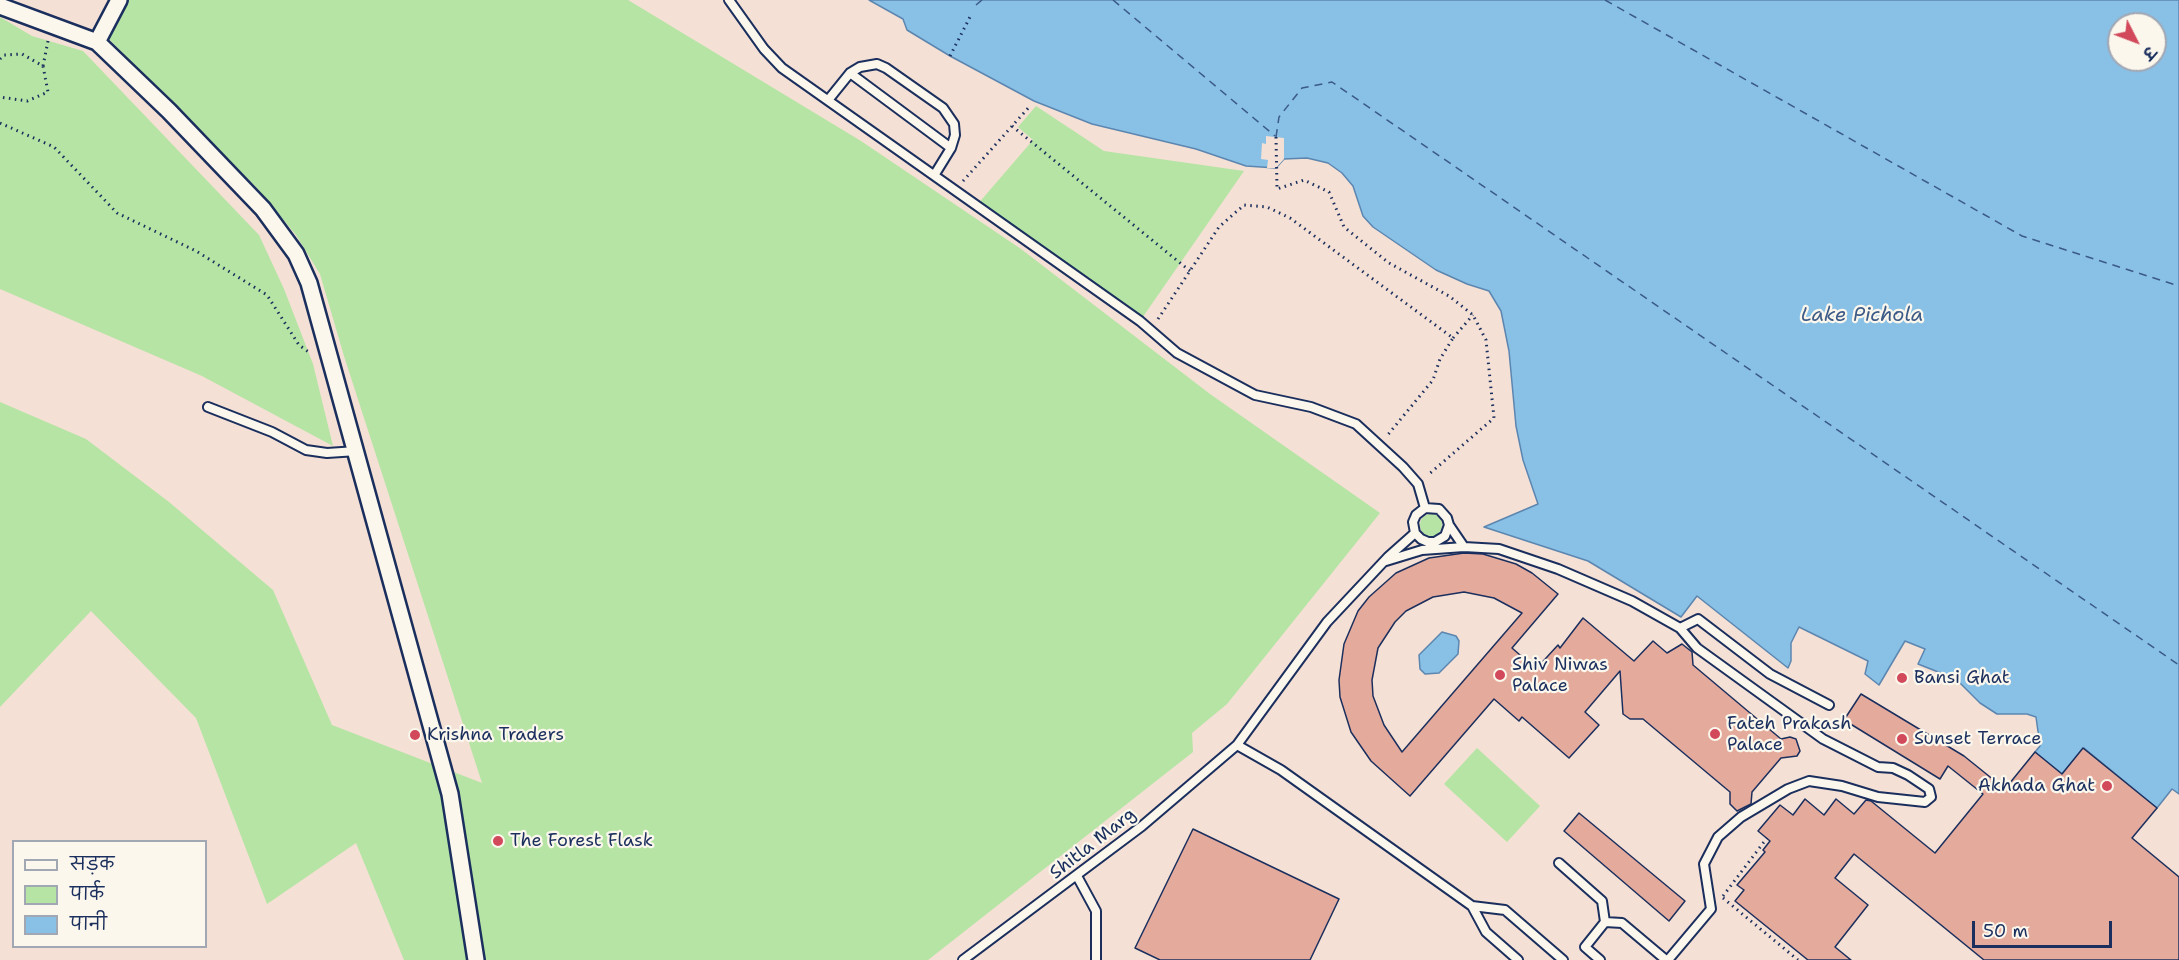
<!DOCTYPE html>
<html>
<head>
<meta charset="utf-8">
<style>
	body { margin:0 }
	#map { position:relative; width:2179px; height:960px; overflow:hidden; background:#f4e0d4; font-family:"Shantell Sans","Playpen Sans Deva",sans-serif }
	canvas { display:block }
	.legend { position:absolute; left:12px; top:840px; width:195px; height:108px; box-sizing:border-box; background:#fbf7ec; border:2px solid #a1a7b3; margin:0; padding:8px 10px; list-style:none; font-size:18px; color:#1b2f5e }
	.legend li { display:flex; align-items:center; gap:12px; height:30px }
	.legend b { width:30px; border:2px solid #a1a7b3 }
	.north { position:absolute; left:2107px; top:12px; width:60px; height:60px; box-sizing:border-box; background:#fbf7ec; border:2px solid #a1a7b3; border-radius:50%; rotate:132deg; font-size:16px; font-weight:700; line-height:24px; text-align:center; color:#1b2f5e }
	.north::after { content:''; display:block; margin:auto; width:21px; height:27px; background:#d1495b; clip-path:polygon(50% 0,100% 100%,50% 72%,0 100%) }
	.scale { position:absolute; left:1972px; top:921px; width:140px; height:27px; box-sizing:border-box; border:3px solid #1b2f5e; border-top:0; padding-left:8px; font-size:18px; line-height:21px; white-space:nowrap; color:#1b2f5e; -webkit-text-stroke:4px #fbf7ec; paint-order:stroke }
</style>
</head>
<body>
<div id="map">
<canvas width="2179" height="960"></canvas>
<ul class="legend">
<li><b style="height:8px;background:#fbf7ec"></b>सड़क</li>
<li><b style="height:16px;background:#b5e4a4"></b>पार्क</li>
<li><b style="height:16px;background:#88c0e6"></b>पानी</li>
</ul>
<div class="north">उ</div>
<div class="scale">50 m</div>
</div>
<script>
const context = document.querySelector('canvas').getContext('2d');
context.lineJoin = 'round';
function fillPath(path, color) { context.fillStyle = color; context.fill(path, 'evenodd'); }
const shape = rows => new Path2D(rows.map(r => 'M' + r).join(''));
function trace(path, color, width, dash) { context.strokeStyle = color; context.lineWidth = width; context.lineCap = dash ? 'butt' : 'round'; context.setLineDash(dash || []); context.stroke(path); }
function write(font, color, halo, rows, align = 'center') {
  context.font = font + ' "Shantell Sans",sans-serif'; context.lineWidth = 4.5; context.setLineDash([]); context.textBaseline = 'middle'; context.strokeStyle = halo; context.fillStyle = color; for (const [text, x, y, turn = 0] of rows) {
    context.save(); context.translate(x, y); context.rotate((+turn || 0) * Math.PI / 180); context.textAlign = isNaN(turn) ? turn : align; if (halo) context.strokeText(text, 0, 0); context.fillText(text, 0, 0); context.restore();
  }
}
fillPath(shape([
	[117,0,628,0,861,141,1021,249,1210,394,1380,513,1227,704,1192,733,1193,752,928,960,404,960,356,843,267,904,196,718,91,611,0,707,0,402,86,439,169,502,273,590,332,725,482,783,344,356,320,274,296,235,257,188,101,31],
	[0,17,32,36,83,51,259,235,284,289,313,364,333,446,202,376,0,289],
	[1036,106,1104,151,1244,171,1140,321,977,205,1033,140,1018,127],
	'1420 525a11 11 0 1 1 22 0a11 11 0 1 1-22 0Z',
	[1477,748,1540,806,1507,842,1444,784]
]), '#b5e4a4');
const water = shape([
	[869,0,2179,0,2179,794,2172,789,2157,808,2084,748,2062,774,2035,752,2040,746,2036,717,2027,714,1997,714,1980,703,1956,679,1918,664,1925,649,1905,641,1879,685,1865,674,1868,661,1799,627,1791,643,1791,661,1788,668,1697,596,1681,617,1588,561,1484,527,1538,504,1523,460,1516,426,1509,351,1501,311,1489,291,1467,284,1436,270,1373,227,1363,216,1353,186,1342,173,1328,163,1307,158,1284,159,1276,168,1246,166,1196,149,1092,124,1034,101,950,56,907,30,903,19,869,0],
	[2119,24,2155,24,2155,60,2119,60,2119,24],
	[1442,632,1456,636,1459,641,1458,654,1439,673,1425,674,1420,669,1419,655,1442,632]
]);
fillPath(water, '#88c0e6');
trace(water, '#5c86b0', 1.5);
fillPath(shape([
	[1266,136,1284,138,1284,159,1276,168,1267,168,1268,160,1261,159,1262,143,1266,144]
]), '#f4e0d4');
trace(shape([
	[1113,0,1275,136],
	[1605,0,2022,236,2179,286],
	[976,5,982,0],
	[1276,137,1279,117,1302,88,1332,82,2179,665]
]), '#3c5a87', 1.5, [8, 6]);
const building = shape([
	[1464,553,1483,554,1516,564,1532,573,1558,594,1512,648,1536,669,1558,645,1560,648,1583,618,1634,661,1653,641,1667,653,1682,644,1692,652,1693,665,1781,739,1790,737,1796,739,1800,751,1797,756,1781,758,1752,792,1751,804,1737,811,1730,804,1730,792,1643,719,1630,719,1623,714,1620,671,1585,712,1599,725,1569,758,1522,717,1519,721,1494,699,1410,796,1371,761,1351,732,1340,697,1339,680,1344,644,1358,611,1369,597,1396,573,1429,558,1464,553],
	[1464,592,1494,598,1522,613,1402,752,1384,725,1373,696,1372,680,1378,648,1395,622,1406,611,1433,597,1464,592],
	[1861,694,1964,756,2005,789,2035,752,2062,774,2083,748,2157,808,2132,838,2179,877,2179,960,1984,960,1854,854,1835,878,1868,905,1835,947,1851,960,1808,960,1735,901,1744,890,1737,885,1765,852,1763,850,1770,841,1758,831,1780,805,1793,815,1805,799,1824,815,1836,799,1854,814,1866,800,1871,801,1935,853,1983,794,1948,766,1940,779,1844,720,1861,694],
	[1579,813,1685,901,1669,921,1564,831,1579,813],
	[1193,829,1339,899,1310,960,1160,960,1135,948,1193,829]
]);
fillPath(building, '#e4ab9d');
trace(building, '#1b2f5e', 1.5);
const service = shape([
	[729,0,764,49,782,68,1140,321,1177,353,1255,395,1311,407,1356,424,1403,467,1418,484,1425,508],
	[850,73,951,148],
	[829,99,850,73,860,67,877,64,886,68,943,108,954,124,955,135,951,148,935,174],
	[208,407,272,432,306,450,327,453,357,451],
	[1449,525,1445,536,1435,542,1428,542,1421,539,1415,533,1413,522,1416,515,1425,508,1439,509,1447,518,1449,525,1464,547,1499,549,1558,569,1632,601,1680,628,1697,648,1823,739,1878,767,1893,768,1908,775,1929,789,1931,797,1925,802,1878,797,1842,786,1809,781,1788,789,1741,817,1718,837,1704,864,1711,909,1668,960],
	[1415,533,1388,557,1327,622,1237,745,1281,770,1472,906,1505,910,1563,960],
	[1386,561,1422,550,1464,547],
	[1680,628,1698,619,1770,674,1829,705],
	[1559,863,1602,901,1605,922],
	[1077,876,1096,911,1096,960],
	[1472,906,1486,932,1518,960],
	[963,960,1142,826,1237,745],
	[1600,960,1585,947,1605,922,1622,923,1666,960]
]);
const minor = shape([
	[119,0,97,42,169,111,263,209,296,254,309,283,450,794,476,960],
	[0,6,97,42]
]);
trace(service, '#1b2f5e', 12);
trace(minor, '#1b2f5e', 20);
trace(shape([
	[950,56,970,17],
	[0,59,4,55,22,54,43,66,48,92,27,101,0,97],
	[43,66,48,41],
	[0,123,54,147,117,213,196,251,267,295,299,345,310,353],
	[1012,126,1190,271],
	[1276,137,1277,189,1304,180,1329,192,1344,227,1389,263,1449,296,1473,315,1486,340,1494,418,1428,475],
	[963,181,1030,106],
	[1158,319,1219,227,1244,205,1267,207,1290,218,1453,338,1440,359,1433,380,1386,437],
	[1453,338,1473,315],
	[1723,896,1767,838],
	[1723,898,1798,960]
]), '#1b2f5e', 3, [1.5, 4.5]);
trace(service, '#fbf7ec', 8);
trace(minor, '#fbf7ec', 15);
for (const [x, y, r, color] of [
	[1500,675,6,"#d1495b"],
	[1902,678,6,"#d1495b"],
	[1715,734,6,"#d1495b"],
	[415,735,6,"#d1495b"],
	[1902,739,6,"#d1495b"],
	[2107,786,6,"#d1495b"],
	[498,841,6,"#d1495b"]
]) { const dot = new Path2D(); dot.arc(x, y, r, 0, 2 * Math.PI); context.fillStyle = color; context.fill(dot); trace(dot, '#fbf7ec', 2); }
write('18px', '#1b2f5e', '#fbf7ec', [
	["Shiv Niwas",1512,665],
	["Palace",1512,686],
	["Bansi Ghat",1914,678],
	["Fateh Prakash",1727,724],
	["Palace",1727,745],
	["Krishna Traders",427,735],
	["Sunset Terrace",1914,739],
	["Akhada Ghat",2095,786,"right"],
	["The Forest Flask",510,841]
], 'left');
write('18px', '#1b2f5e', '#fbf7ec', [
	["Shitla Marg",1093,844,-38]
]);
write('italic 20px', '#3c5a87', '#fbf7ec', [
	["Lake Pichola",1862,316]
]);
</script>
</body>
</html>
